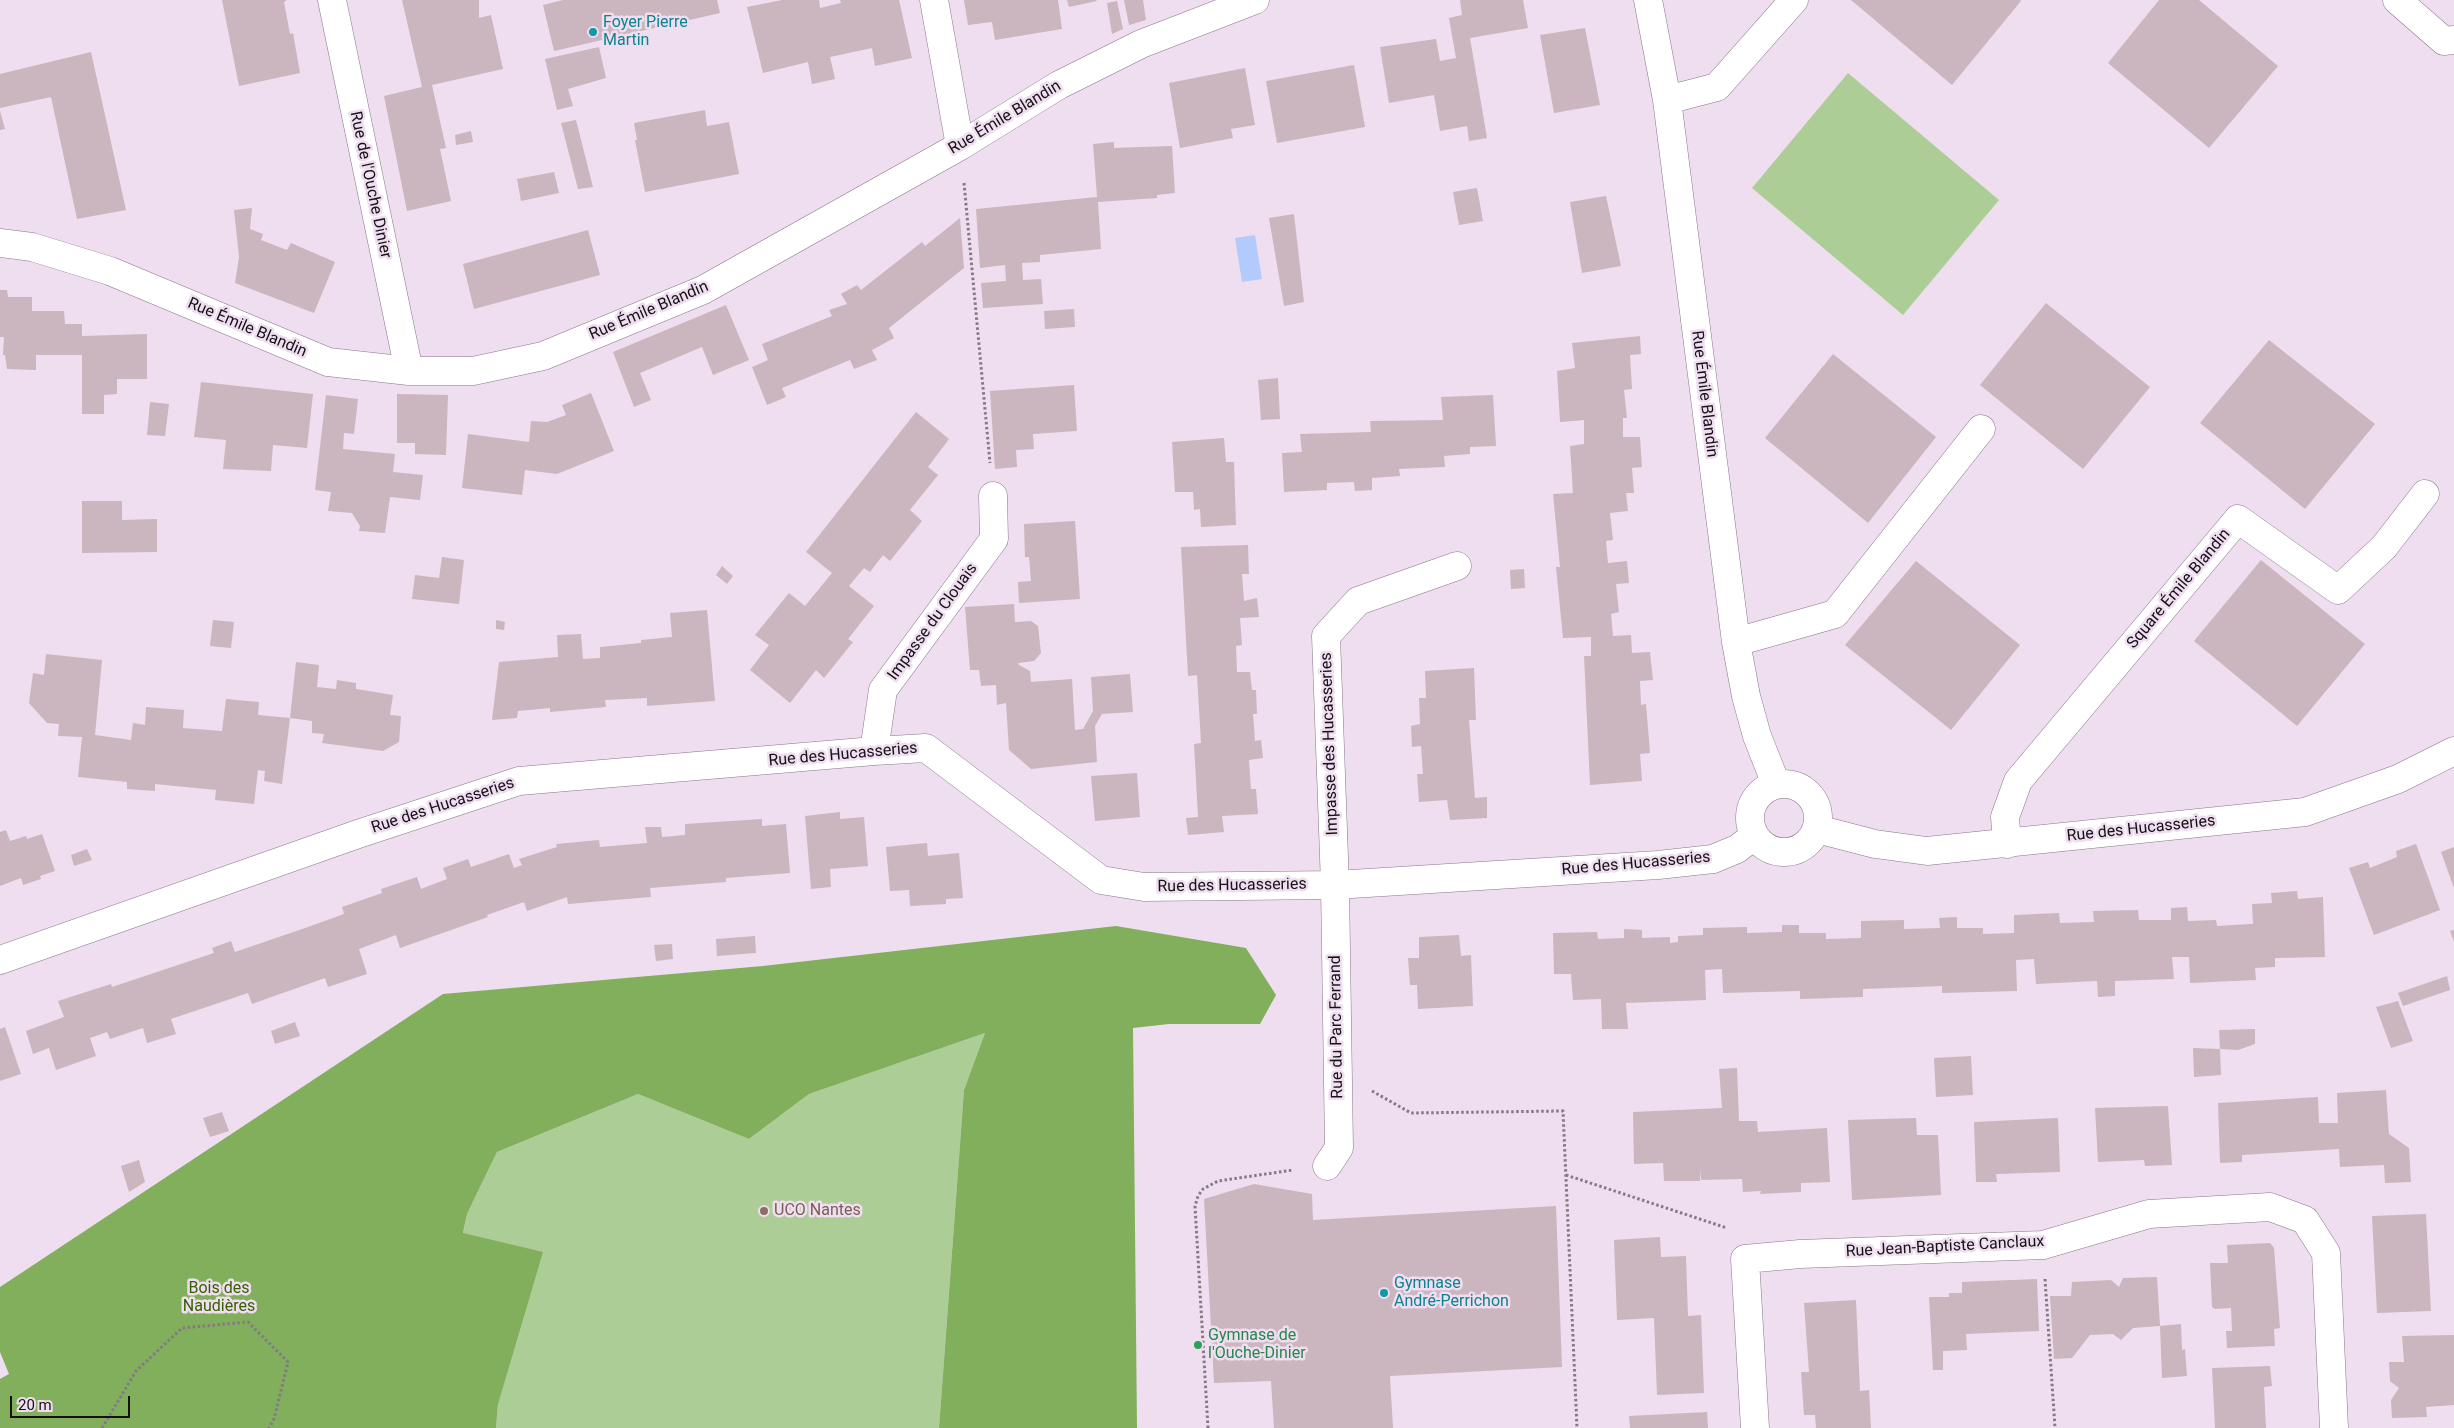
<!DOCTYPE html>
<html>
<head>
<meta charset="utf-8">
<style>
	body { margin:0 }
	#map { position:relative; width:2454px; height:1428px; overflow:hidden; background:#efdeef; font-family:Roboto,sans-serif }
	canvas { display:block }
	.scale { position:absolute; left:10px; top:1396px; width:120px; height:22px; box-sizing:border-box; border:2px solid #161116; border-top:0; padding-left:6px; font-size:15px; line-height:18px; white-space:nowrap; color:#161116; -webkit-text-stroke:4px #efdeef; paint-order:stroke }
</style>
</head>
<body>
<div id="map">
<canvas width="2454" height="1428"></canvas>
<div class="scale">20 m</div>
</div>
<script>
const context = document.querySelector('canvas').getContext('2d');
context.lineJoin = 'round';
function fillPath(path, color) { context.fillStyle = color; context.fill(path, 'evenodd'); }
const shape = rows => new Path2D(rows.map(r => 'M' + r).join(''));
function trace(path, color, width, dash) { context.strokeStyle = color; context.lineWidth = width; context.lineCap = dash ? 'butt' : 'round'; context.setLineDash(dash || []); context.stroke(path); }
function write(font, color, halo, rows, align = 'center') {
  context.font = font + ' Roboto,sans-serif'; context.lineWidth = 5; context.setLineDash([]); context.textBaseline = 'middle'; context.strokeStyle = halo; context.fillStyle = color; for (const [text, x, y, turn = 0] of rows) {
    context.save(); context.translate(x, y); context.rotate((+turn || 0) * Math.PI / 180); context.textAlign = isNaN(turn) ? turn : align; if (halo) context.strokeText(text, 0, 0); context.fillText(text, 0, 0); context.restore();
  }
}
fillPath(shape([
	[1848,73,1999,200,1903,315,1752,188],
	[985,1033,964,1090,939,1428,496,1428,498,1404,463,1234,467,1214,497,1152,638,1094,749,1139,809,1094]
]), '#adcd97');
fillPath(shape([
	[1116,926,1246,948,1276,995,1260,1024,1169,1024,1133,1028,1137,1428,939,1428,964,1090,985,1033,809,1094,749,1139,638,1094,497,1152,467,1214,463,1233,543,1252,498,1404,496,1428,0,1428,0,1379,9,1374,0,1352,0,1287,443,994,763,966]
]), '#81af5b');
fillPath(shape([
	[1255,235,1262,279,1242,282,1235,238]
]), '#b2cafc');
fillPath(shape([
	[222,0,287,0,284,2,290,34,293,33,300,73,239,86],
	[402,0,479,0,479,18,491,15,503,69,432,85,446,148,440,149,451,201,407,211,384,96,422,87],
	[563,0,717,0,720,13,554,51,543,5],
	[782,0,819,0,820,8,841,3,840,0,899,0,912,58,875,66,872,48,830,57,835,79,812,84,808,62,763,73,747,7],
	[964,0,1058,0,1062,29,995,40,992,22,968,25],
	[1067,0,1096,0,1097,1,1069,7],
	[1124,0,1143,0,1146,20,1129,25],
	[1460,0,1523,0,1528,28,1470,38,1487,138,1469,141,1467,126,1440,131,1434,95,1389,103,1380,47,1436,39,1440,61,1456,58,1449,18,1462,15],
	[1851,0,2020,0,2021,1,1952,85],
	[2159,0,2199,0,2278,66,2209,148,2108,63],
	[1117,1,1123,29,1112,34,1107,3],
	[1585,28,1600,105,1554,113,1540,35],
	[599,47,606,78,568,89,573,106,557,110,545,59],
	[91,52,126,210,77,219,51,97,0,108,0,74],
	[1354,65,1365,127,1277,143,1266,81],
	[1245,68,1255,125,1231,129,1233,138,1180,148,1169,83],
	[705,110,707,126,729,122,739,174,645,192,635,140,637,140,634,123],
	[0,111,5,129,0,130],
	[576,120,593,187,578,189,561,123],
	[471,131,473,142,456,145,455,135],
	[1114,142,1114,148,1172,146,1175,193,1157,195,1157,198,1098,202,1101,249,1040,255,1040,262,1022,263,1023,280,1041,279,1043,304,983,308,981,283,1006,281,1005,265,980,268,976,209,1097,197,1093,144],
	[554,172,559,193,521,201,517,179],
	[1477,188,1483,221,1459,225,1453,192],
	[1606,196,1621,266,1582,273,1570,202],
	[252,208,250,229,263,234,261,240,287,250,291,243,335,262,314,313,235,283,239,257,234,210],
	[1294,214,1304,302,1284,306,1269,218],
	[960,218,964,268,889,328,894,338,872,350,877,360,854,369,850,360,782,388,786,397,767,405,752,367,768,360,762,344,832,316,829,310,847,304,841,294,857,285,861,290,922,242,925,246],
	[588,230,600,275,474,309,463,264],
	[0,290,7,290,8,297,32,297,32,311,64,311,65,324,82,324,82,336,147,334,147,379,117,379,117,394,104,395,104,414,82,414,82,355,36,355,36,370,7,369,5,355,3,355,4,337,0,337],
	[2046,303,2150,387,2083,469,1980,385],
	[726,305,749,360,713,375,702,347,640,373,651,400,634,407,613,352],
	[1074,309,1075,327,1045,329,1044,311],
	[1640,336,1641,354,1630,355,1632,389,1624,390,1627,418,1623,418,1623,437,1640,437,1642,467,1632,468,1634,493,1626,493,1628,511,1610,513,1613,540,1606,541,1608,563,1627,561,1629,583,1616,584,1619,612,1611,614,1613,636,1631,635,1632,653,1650,652,1653,680,1640,681,1641,705,1646,704,1650,753,1640,754,1642,781,1590,785,1584,656,1591,656,1591,637,1563,638,1556,567,1560,567,1553,494,1573,493,1570,446,1584,444,1584,420,1560,422,1557,371,1575,368,1572,343],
	[2269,340,2375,424,2305,509,2200,423],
	[1833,354,1936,437,1868,523,1765,438],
	[1278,378,1280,419,1261,420,1258,380],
	[201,382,313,394,307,448,273,445,271,471,223,469,226,440,194,437],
	[1074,385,1077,431,1033,434,1034,449,1016,450,1017,467,995,469,990,391],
	[591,393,614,451,557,474,525,470,522,495,462,488,468,434,529,442,531,421,547,422,566,415,562,405],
	[397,394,448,395,446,455,415,454,415,443,397,443],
	[326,395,358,399,354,434,344,433,343,449,395,454,393,472,423,475,420,500,390,497,385,533,359,531,360,526,352,513,328,511,331,492,315,490],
	[1493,395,1496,446,1470,447,1470,454,1444,456,1445,467,1399,469,1400,476,1372,478,1372,490,1355,491,1354,482,1327,483,1327,490,1284,492,1282,453,1302,452,1300,434,1371,432,1370,421,1443,420,1441,397],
	[150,402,169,404,165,436,147,435],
	[916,412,949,439,928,467,938,475,910,510,922,521,890,561,883,555,870,572,864,568,849,586,874,606,848,639,853,642,824,678,816,670,790,703,750,670,769,645,755,635,789,593,805,606,832,573,806,552],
	[1224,438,1226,462,1234,462,1236,525,1201,527,1200,509,1194,510,1193,492,1175,492,1172,442],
	[82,501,122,501,122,520,157,519,157,552,82,553],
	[1075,521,1080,599,1019,603,1018,582,1031,581,1029,557,1025,557,1024,524],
	[1248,545,1249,574,1242,574,1244,601,1257,598,1259,617,1240,618,1242,645,1236,646,1237,672,1250,672,1252,690,1256,690,1257,714,1253,714,1255,741,1261,740,1263,758,1249,760,1251,789,1256,789,1258,814,1222,816,1224,832,1188,835,1186,818,1198,817,1194,744,1201,743,1197,675,1188,676,1181,547],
	[442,557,464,560,459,604,412,599,415,575,439,578],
	[2261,560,2365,644,2297,726,2194,641],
	[1916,561,2020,645,1951,730,1845,645],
	[722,566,733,576,727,584,716,575],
	[1524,569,1525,588,1511,589,1510,570],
	[1014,604,1015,622,1031,621,1038,626,1041,653,1034,661,1018,663,1019,665,1030,671,1031,682,1072,679,1075,730,1083,729,1093,711,1091,677,1130,674,1133,712,1102,714,1095,726,1097,762,1031,769,1009,750,1006,703,997,705,996,685,981,686,979,670,970,670,965,607],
	[707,610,715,701,647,706,647,698,605,700,606,707,550,712,550,708,518,711,517,718,492,720,499,662,558,657,557,635,581,634,583,659,600,658,600,647,641,643,641,640,672,637,670,613],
	[213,620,234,622,231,648,210,646],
	[496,620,505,622,504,630,496,629],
	[46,654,102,660,95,735,131,740,133,723,145,725,146,707,184,710,183,728,222,731,226,699,259,702,258,715,290,718,282,784,264,781,265,771,258,770,254,804,215,800,216,790,155,784,155,791,127,789,127,782,78,777,82,737,58,736,59,724,47,723,29,703,33,673,44,675],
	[296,662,319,665,317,687,336,689,337,680,356,683,356,689,393,695,390,715,401,716,399,742,383,751,322,743,324,734,312,733,312,721,290,718],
	[1474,668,1476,720,1469,720,1475,798,1487,797,1487,818,1450,820,1447,800,1419,802,1417,774,1423,774,1421,746,1412,747,1411,726,1420,724,1419,698,1426,698,1425,671],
	[1137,773,1140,817,1095,821,1091,776],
	[840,812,840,819,864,817,868,866,830,869,831,887,811,889,805,816],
	[762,819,762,826,786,824,790,873,726,878,726,882,650,888,651,897,568,904,567,897,527,911,524,902,487,915,488,917,400,948,396,935,359,949,367,974,328,987,325,978,252,1004,248,993,171,1019,176,1034,147,1043,143,1028,110,1039,107,1032,90,1038,96,1056,56,1070,49,1048,33,1054,26,1031,64,1017,58,1001,111,984,112,987,214,953,212,948,231,941,235,952,308,927,344,914,342,907,382,893,381,889,417,877,421,889,447,879,443,868,468,859,471,867,509,854,514,868,522,865,519,859,557,847,556,844,599,840,600,847,647,843,645,827,661,827,662,837,685,835,685,824],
	[6,830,10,841,26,836,27,839,42,834,55,871,40,876,41,879,23,885,21,878,0,886,0,832],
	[927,843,928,856,959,853,963,898,946,899,946,904,910,906,909,890,890,891,886,847],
	[2416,844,2440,910,2374,935,2349,868,2368,862,2370,868,2397,857,2396,851],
	[2454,847,2454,888,2441,852],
	[87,849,92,860,74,866,71,855],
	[2297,891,2298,899,2323,897,2325,957,2275,958,2275,967,2255,968,2256,980,2190,983,2189,957,2172,957,2174,979,2115,981,2115,996,2098,997,2097,981,2036,984,2034,959,2016,960,2017,991,1942,993,1942,986,1863,989,1863,997,1800,999,1800,991,1723,993,1722,969,1705,970,1706,1000,1626,1003,1628,1029,1602,1029,1601,999,1573,1000,1571,974,1554,974,1553,933,1597,932,1598,939,1624,938,1624,929,1642,930,1642,938,1670,937,1670,943,1678,942,1678,936,1703,935,1703,928,1747,927,1747,933,1782,932,1782,925,1799,925,1799,933,1826,933,1826,939,1861,938,1861,921,1904,920,1904,929,1940,928,1939,918,1957,917,1957,928,1983,928,1983,934,2014,933,2014,915,2059,913,2060,923,2094,922,2093,911,2138,910,2139,920,2171,920,2171,908,2187,907,2188,921,2216,920,2217,926,2250,924,2253,924,2252,904,2272,903,2271,893],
	[2454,930,2454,942,2450,931],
	[1459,935,1461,956,1471,955,1473,1006,1418,1009,1417,985,1410,985,1408,958,1419,958,1419,937],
	[755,936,756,953,717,956,716,939],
	[672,944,673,959,656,961,654,945],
	[2447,976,2450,990,2403,1006,2398,993],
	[2398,1001,2413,1041,2391,1048,2376,1007],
	[295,1022,300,1036,275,1044,271,1031],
	[5,1027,21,1074,0,1081,0,1029],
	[2255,1029,2255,1044,2238,1050,2220,1049,2219,1030],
	[2193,1048,2220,1049,2221,1075,2194,1077],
	[1971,1056,1973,1095,1936,1097,1934,1058],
	[1737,1068,1739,1121,1757,1121,1758,1132,1827,1128,1830,1182,1801,1183,1801,1192,1760,1194,1761,1191,1743,1192,1742,1179,1701,1180,1700,1169,1700,1181,1664,1181,1663,1163,1634,1164,1633,1112,1722,1108,1719,1069],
	[2386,1090,2389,1134,2409,1148,2411,1182,2385,1183,2384,1165,2340,1167,2339,1149,2242,1155,2242,1162,2220,1163,2218,1103,2318,1097,2319,1123,2338,1123,2337,1093],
	[2168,1106,2172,1165,2145,1166,2144,1160,2098,1162,2095,1108],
	[222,1112,229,1131,210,1137,203,1118],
	[1916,1118,1917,1135,1938,1135,1941,1195,1852,1200,1848,1120],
	[2058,1118,2060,1172,1996,1174,1997,1182,1976,1182,1974,1122],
	[139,1160,145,1182,129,1192,121,1166],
	[1254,1184,1312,1194,1313,1220,1556,1206,1562,1367,1390,1376,1393,1428,1274,1428,1271,1381,1214,1383,1204,1199],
	[2426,1214,2431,1311,2377,1313,2372,1216],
	[1660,1237,1661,1257,1686,1256,1688,1316,1701,1315,1704,1393,1657,1395,1654,1318,1617,1320,1614,1240],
	[2270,1243,2274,1248,2280,1328,2274,1329,2275,1346,2227,1348,2226,1331,2232,1331,2231,1308,2215,1309,2212,1307,2210,1263,2228,1263,2227,1245],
	[2157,1277,2160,1326,2133,1328,2121,1340,2113,1334,2090,1335,2072,1358,2054,1359,2050,1296,2071,1296,2072,1282,2111,1280,2119,1287,2123,1278],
	[2037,1279,2039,1331,1966,1334,1967,1350,1943,1351,1943,1370,1933,1370,1929,1297,1949,1297,1949,1293,1962,1293,1962,1282],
	[1856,1300,1860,1391,1869,1390,1871,1428,1816,1428,1815,1415,1804,1415,1801,1372,1809,1372,1804,1303],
	[2181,1324,2182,1350,2185,1349,2187,1376,2162,1378,2160,1326],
	[2454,1335,2454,1405,2426,1407,2427,1417,2392,1418,2391,1400,2399,1388,2390,1381,2389,1362,2404,1362,2402,1336],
	[2270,1366,2272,1386,2264,1387,2266,1428,2215,1428,2212,1368],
	[1707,1412,1708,1428,1630,1428,1629,1416]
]), '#cbb5bf');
const minor = shape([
	[332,0,409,371],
	[934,0,960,146],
	[1648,0,1667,100,1736,642,1746,696,1757,736,1776,784],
	[2397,0,2444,41,2454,40],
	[1667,100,1717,87,1794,0],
	[0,243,32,247,110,271,328,362,409,371,473,371,543,356,703,290,960,146,1059,85,1141,44,1255,0],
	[1736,642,1835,614,1981,429],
	[874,751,883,690,994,539,993,496],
	'1750 818a34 34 0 1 1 68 0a34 34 0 1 1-68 0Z',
	[1817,829,1875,844,1927,851,2305,812,2398,779,2454,751],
	[2007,844,2005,817,2018,781,2238,519,2338,590,2384,547,2425,494],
	[0,960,358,834,519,781,874,751,926,748,1101,880,1144,887,1335,885,1658,865,1713,859,1737,849,1754,836],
	[1327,1166,1339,1148,1335,885,1326,636,1358,601,1457,566],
	[1755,1428,1745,1259,1800,1254,2043,1245,2149,1214,2270,1207,2305,1220,2326,1253,2334,1428]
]);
trace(minor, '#867786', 29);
trace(shape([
	[964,183,990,463],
	[1372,1091,1411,1113,1563,1111,1577,1428],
	[1566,1175,1727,1228],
	[2045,1279,2055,1428],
	[102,1428,136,1371,182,1328,248,1322,288,1362,274,1419,269,1428],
	[1208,1428,1195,1206,1198,1196,1203,1189,1218,1181,1293,1170]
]), '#847984', 3, [2.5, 2.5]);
trace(minor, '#fff', 28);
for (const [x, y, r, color] of [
	[593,32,5,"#0f9aa8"],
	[764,1211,5,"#8d6e63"],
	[1384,1293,5,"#0f9aa8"],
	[1198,1345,5,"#2e9e5b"]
]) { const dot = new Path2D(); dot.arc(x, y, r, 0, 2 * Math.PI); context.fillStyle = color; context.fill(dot); trace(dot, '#efdeef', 2); }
write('16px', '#0d838f', '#efdeef', [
	["Foyer Pierre",603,23],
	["Martin",603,41],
	["Gymnase",1394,1284],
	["André-Perrichon",1394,1302]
], 'left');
write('16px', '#161116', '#efdeef', [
	["Rue Émile Blandin",1005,118,-31],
	["Rue de l'Ouche Dinier",370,185,78],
	["Rue Émile Blandin",649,311,-23],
	["Rue Émile Blandin",247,328,23],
	["Rue Émile Blandin",1704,394,83],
	["Square Émile Blandin",2179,589,-50],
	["Impasse du Clouais",933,622,-54],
	["Impasse des Hucasseries",1330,744,-92],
	["Rue des Hucasseries",843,755,-5],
	["Rue des Hucasseries",443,806,-18],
	["Rue des Hucasseries",2141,829,-6],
	["Rue des Hucasseries",1636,864,-5],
	["Rue des Hucasseries",1232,886,-1],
	["Rue du Parc Ferrand",1337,1027,-91],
	["Rue Jean-Baptiste Canclaux",1945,1247,-3]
]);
write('16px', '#785e54', '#efdeef', [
	["UCO Nantes",774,1211]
], 'left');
write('16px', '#355f00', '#efdeef', [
	["Bois des",219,1289],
	["Naudières",219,1307]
]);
write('16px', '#27864d', '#efdeef', [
	["Gymnase de",1208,1336],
	["l'Ouche-Dinier",1208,1354]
], 'left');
</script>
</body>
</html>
